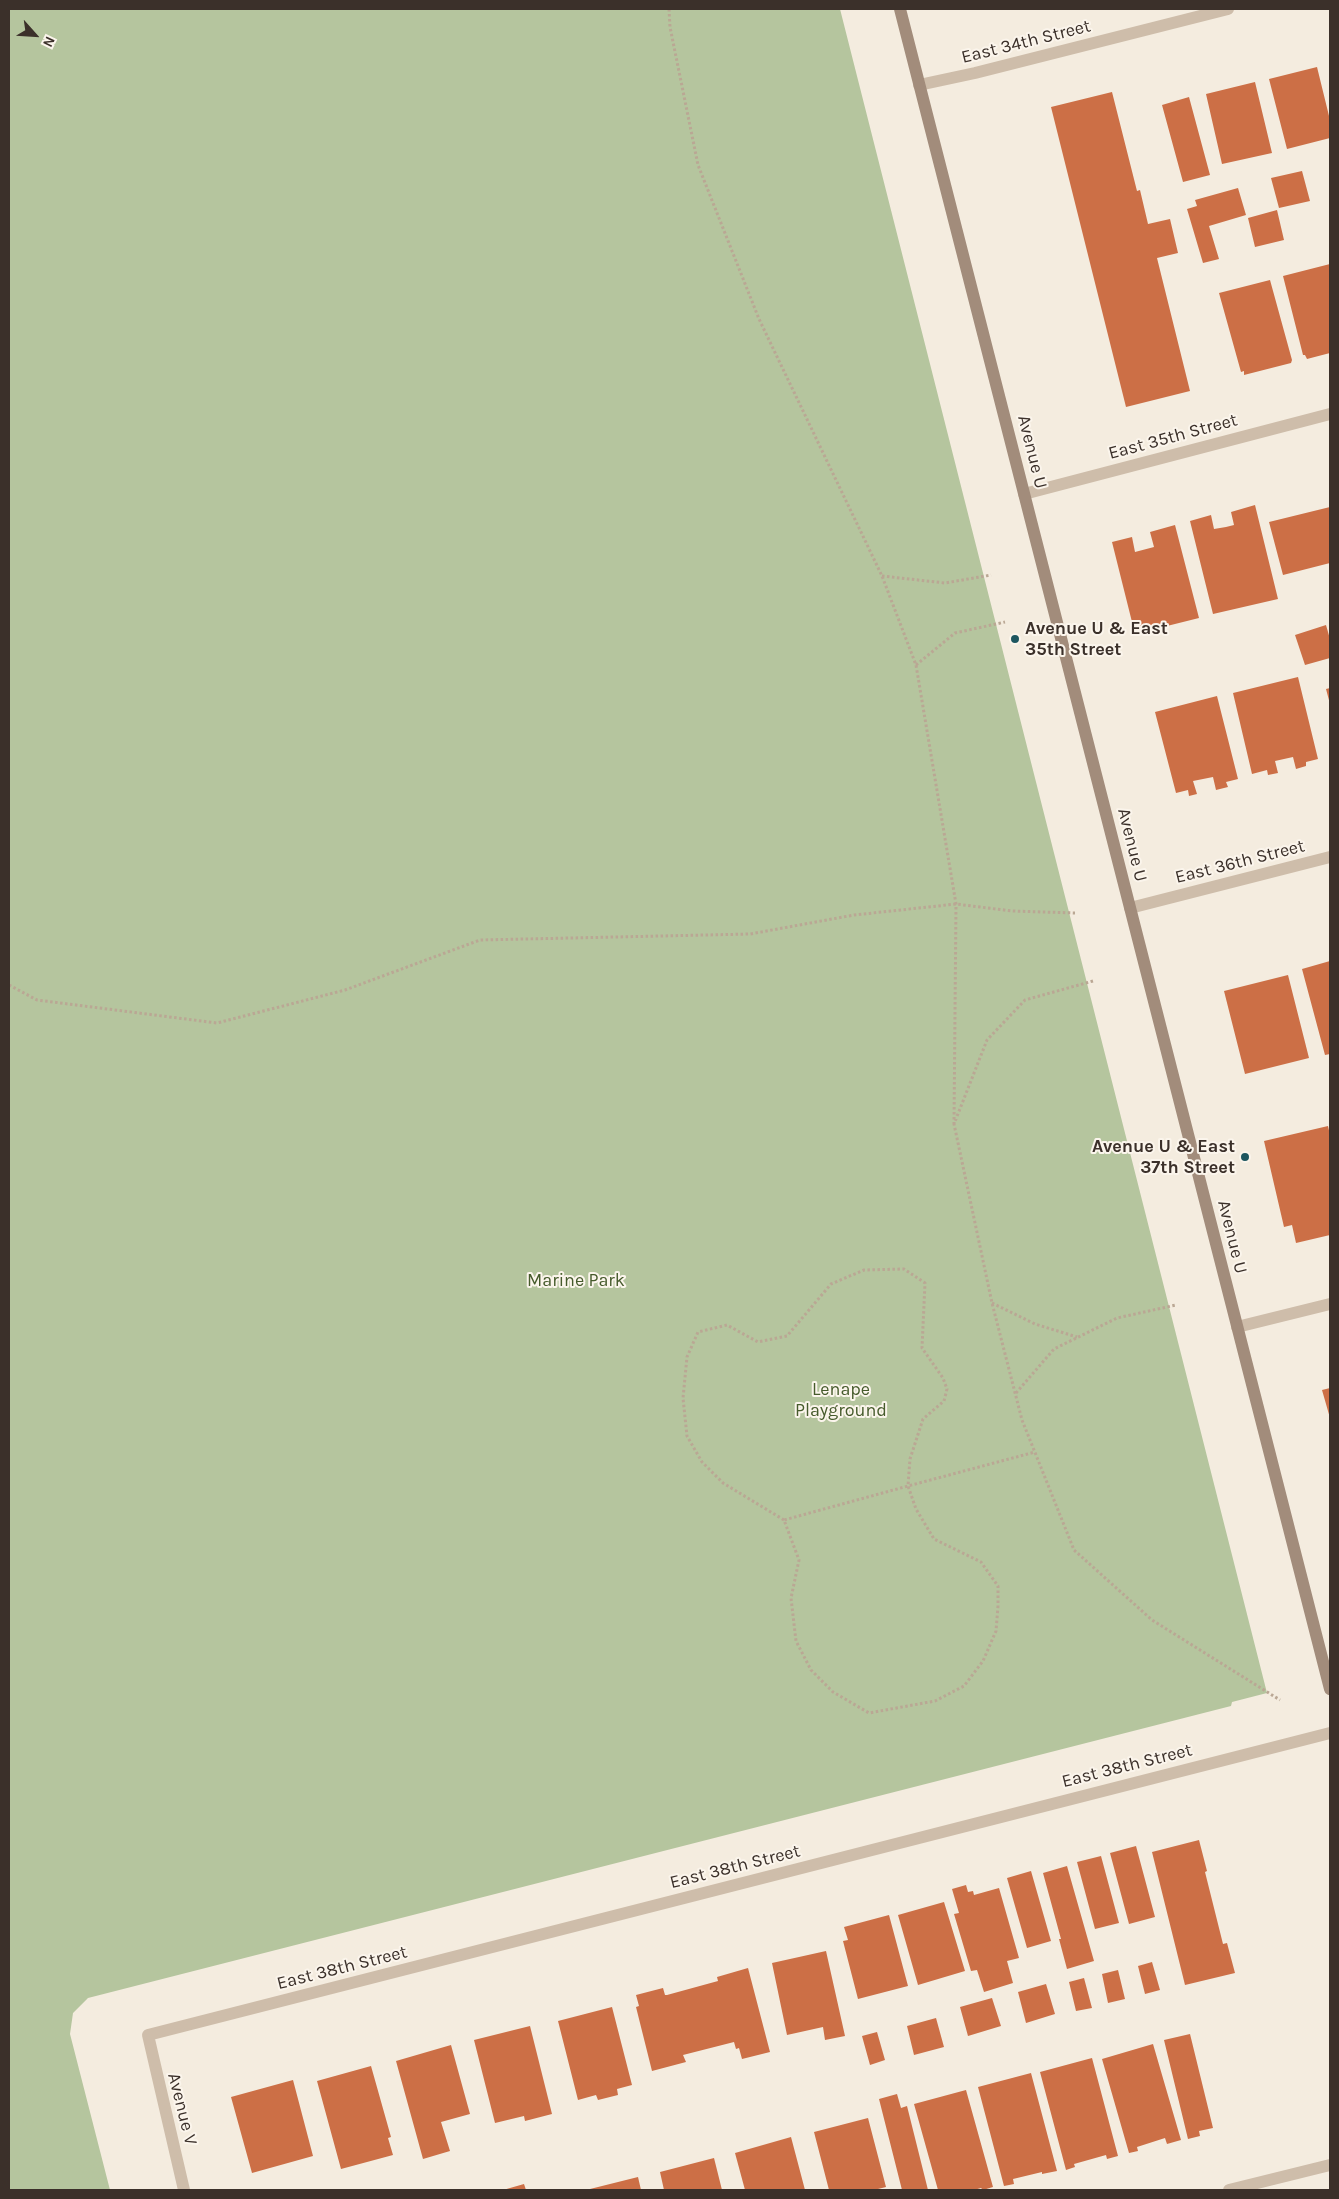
<!DOCTYPE html>
<html>
<head>
<meta charset="utf-8">
<style>
	body { margin:0 }
	#map { position:relative; width:1339px; height:2199px; overflow:hidden; background:#f4ecdf; font-family:Karla,sans-serif }
	canvas { display:block }
	.frame { position:absolute; inset:0; border:10px solid #3b302a; pointer-events:none }
	.north { position:absolute; left:10px; top:10px; width:50px; height:50px; -webkit-text-stroke:4px #fbf5ec; paint-order:stroke; rotate:116deg; font-size:14px; font-weight:700; line-height:20px; text-align:center; color:#3b302a }
	.north::after { content:''; display:block; margin:auto; width:18px; height:22px; background:#3b302a; clip-path:polygon(50% 0,100% 100%,50% 72%,0 100%) }
</style>
</head>
<body>
<div id="map">
<canvas width="1339" height="2199"></canvas>
<div class="frame"></div>
<div class="north">N</div>
</div>
<script>
const context = document.querySelector('canvas').getContext('2d');
context.lineJoin = 'round';
function fillPath(path, color) { context.fillStyle = color; context.fill(path, 'evenodd'); }
const shape = rows => new Path2D(rows.map(r => 'M' + r).join(''));
function trace(path, color, width, dash) { context.strokeStyle = color; context.lineWidth = width; context.lineCap = dash ? 'butt' : 'round'; context.setLineDash(dash || []); context.stroke(path); }
function write(font, color, halo, rows, align = 'center') {
  context.font = font + ' Karla,sans-serif'; context.lineWidth = 4; context.setLineDash([]); context.textBaseline = 'middle'; context.strokeStyle = halo; context.fillStyle = color; for (const [text, x, y, turn = 0] of rows) {
    context.save(); context.translate(x, y); context.rotate((+turn || 0) * Math.PI / 180); context.textAlign = isNaN(turn) ? turn : align; if (halo) context.strokeText(text, 0, 0); context.fillText(text, 0, 0); context.restore();
  }
}
fillPath(shape([
	[9,9,840,9,1267,1693,1232,1702,1231,1706,88,1998,73,2013,70,2034,110,2190,9,2190]
]), '#b5c59e');
fillPath(shape([
	[1317,67,1330,120,1330,138,1287,149,1269,79],
	[1255,82,1272,153,1222,164,1206,94],
	[1112,92,1137,191,1140,190,1148,224,1170,219,1178,253,1157,258,1190,391,1126,407,1051,107],
	[1189,97,1210,175,1183,182,1162,105],
	[1302,171,1310,201,1279,208,1271,178],
	[1238,188,1246,215,1209,226,1219,259,1203,263,1187,209,1197,206,1195,200],
	[1277,210,1284,240,1255,247,1248,218],
	[1330,264,1330,353,1307,359,1305,355,1303,355,1283,276],
	[1270,280,1292,360,1291,363,1244,375,1244,371,1241,372,1219,293],
	[1255,505,1278,599,1213,614,1190,521,1211,515,1214,529,1226,527,1234,525,1231,512],
	[1330,507,1330,563,1283,575,1269,522],
	[1175,525,1199,618,1135,634,1112,542,1132,537,1135,552,1154,547,1150,532],
	[1326,625,1330,639,1330,658,1305,665,1295,635],
	[1298,677,1318,759,1306,762,1306,766,1296,769,1293,757,1275,761,1278,773,1268,775,1267,770,1252,774,1233,693],
	[1330,688,1330,704,1326,689],
	[1217,696,1238,779,1226,782,1228,787,1216,790,1213,777,1193,781,1197,794,1189,796,1188,790,1176,793,1155,712],
	[1330,961,1330,1054,1325,1055,1302,969],
	[1288,975,1309,1058,1245,1074,1224,991],
	[1328,1126,1330,1135,1330,1235,1296,1243,1292,1225,1284,1227,1264,1141],
	[1330,1388,1330,1418,1322,1390],
	[1199,1840,1207,1871,1205,1872,1223,1944,1227,1943,1235,1973,1185,1985,1152,1852],
	[1136,1846,1155,1917,1129,1924,1110,1853],
	[1101,1856,1119,1923,1095,1929,1077,1862],
	[1067,1866,1094,1961,1067,1969,1059,1939,1061,1939,1043,1873],
	[1031,1871,1051,1941,1027,1948,1007,1878],
	[966,1885,968,1892,973,1891,974,1895,999,1888,1019,1958,1007,1961,1013,1983,984,1992,977,1970,971,1971,954,1914,959,1913,952,1889],
	[944,1902,965,1971,918,1985,898,1915],
	[889,1915,908,1986,858,1999,843,1941,848,1940,844,1927],
	[826,1951,845,2036,825,2040,823,2027,787,2035,772,1963],
	[1152,1962,1160,1990,1145,1994,1138,1966],
	[748,1968,770,2052,742,2059,739,2048,736,2049,734,2042,683,2055,686,2062,652,2071,636,2007,639,2006,636,1995,663,1988,665,1995,667,1995,718,1981,717,1977],
	[1118,1970,1125,1999,1108,2003,1102,1974],
	[1084,1978,1092,2008,1076,2011,1069,1982],
	[1046,1984,1055,2014,1026,2023,1018,1992],
	[992,1998,1001,2026,968,2036,960,2007],
	[612,2007,632,2085,617,2089,618,2095,598,2100,596,2095,578,2100,558,2021],
	[936,2018,944,2047,914,2055,907,2026],
	[530,2026,552,2114,525,2121,524,2116,495,2123,474,2040],
	[877,2032,885,2060,870,2065,862,2036],
	[1190,2034,1213,2128,1199,2131,1200,2136,1188,2139,1164,2040],
	[1153,2044,1181,2140,1167,2144,1165,2138,1137,2147,1138,2151,1129,2153,1102,2059],
	[451,2045,470,2114,441,2122,450,2151,423,2159,396,2061],
	[1092,2058,1118,2156,1107,2159,1106,2155,1074,2164,1075,2167,1066,2170,1040,2072],
	[371,2066,391,2137,388,2138,393,2155,341,2169,317,2081],
	[1031,2073,1057,2171,1042,2174,1042,2172,1013,2179,1014,2184,1004,2186,978,2087],
	[293,2080,313,2156,252,2173,231,2097],
	[966,2090,993,2187,983,2190,981,2188,974,2190,938,2190,914,2104],
	[897,2094,901,2108,907,2106,928,2190,902,2190,879,2099],
	[868,2118,886,2187,874,2190,829,2190,814,2132],
	[791,2137,805,2190,745,2190,735,2153],
	[714,2158,722,2190,664,2190,660,2172],
	[638,2177,641,2190,586,2190],
	[524,2184,526,2190,503,2190]
]), '#cc6f46');
trace(shape([
	[669,9,670,27,698,165,759,319,882,576,916,665,956,904,954,1124],
	[882,576,945,583,991,575],
	[916,665,955,633,1005,622],
	[1093,981,1025,1000,987,1040,954,1124,992,1303,1022,1420,1074,1550,1152,1620,1280,1700],
	[9,985,37,1000,217,1023,345,990,480,940,750,934,854,915,956,904,1012,911,1075,913],
	[992,1303,1035,1324,1077,1337],
	[1016,1393,1054,1349,1117,1318,1176,1305],
	[784,1520,723,1483,702,1462,687,1436,683,1398,687,1357,698,1332,727,1325,758,1342,787,1336,831,1284,864,1270,904,1269,925,1283,922,1348,943,1378,947,1389,944,1401,923,1419,910,1459,908,1486,916,1509,934,1539,981,1562,998,1586,998,1606,996,1631,983,1661,964,1686,935,1701,869,1713,833,1692,811,1670,796,1641,791,1598,799,1560,784,1520,908,1486,1035,1452]
]), '#baa794', 3, [2.5, 2.5]);
trace(shape([
	[919,85,975,73,1228,9],
	[1024,494,1330,414],
	[1130,908,1330,857],
	[1237,1327,1330,1304],
	[184,2190,148,2035,1330,1733],
	[1229,2190,1330,2165]
]), '#cebdaa', 12);
trace(shape([
	[900,9,1330,1689]
]), '#a28c7b', 12);
for (const [x, y, r, color] of [
	[1015,639,5,"#1d565f"],
	[1245,1157,5,"#1d565f"]
]) { const dot = new Path2D(); dot.arc(x, y, r, 0, 2 * Math.PI); context.fillStyle = color; context.fill(dot); trace(dot, '#fbf5ec', 2); }
write('18px', '#3b302a', '#fbf5ec', [
	["East 34th Street",1026,42,-14],
	["East 35th Street",1173,437,-15],
	["Avenue U",1032,452,76],
	["Avenue U",1132,845,76],
	["East 36th Street",1240,862,-14],
	["Avenue U",1232,1237,76],
	["East 38th Street",1127,1766,-14],
	["East 38th Street",735,1867,-14],
	["East 38th Street",342,1968,-14],
	["Avenue V",182,2109,76]
]);
write('bold 18px', '#3b302a', '#fbf5ec', [
	["Avenue U & East",1025,629],
	["35th Street",1025,650],
	["Avenue U & East",1235,1147,"right"],
	["37th Street",1235,1168,"right"]
], 'left');
write('18px', '#465b2c', '#fbf5ec', [
	["Marine Park",576,1281],
	["Lenape",841,1390],
	["Playground",841,1411]
]);
</script>
</body>
</html>
